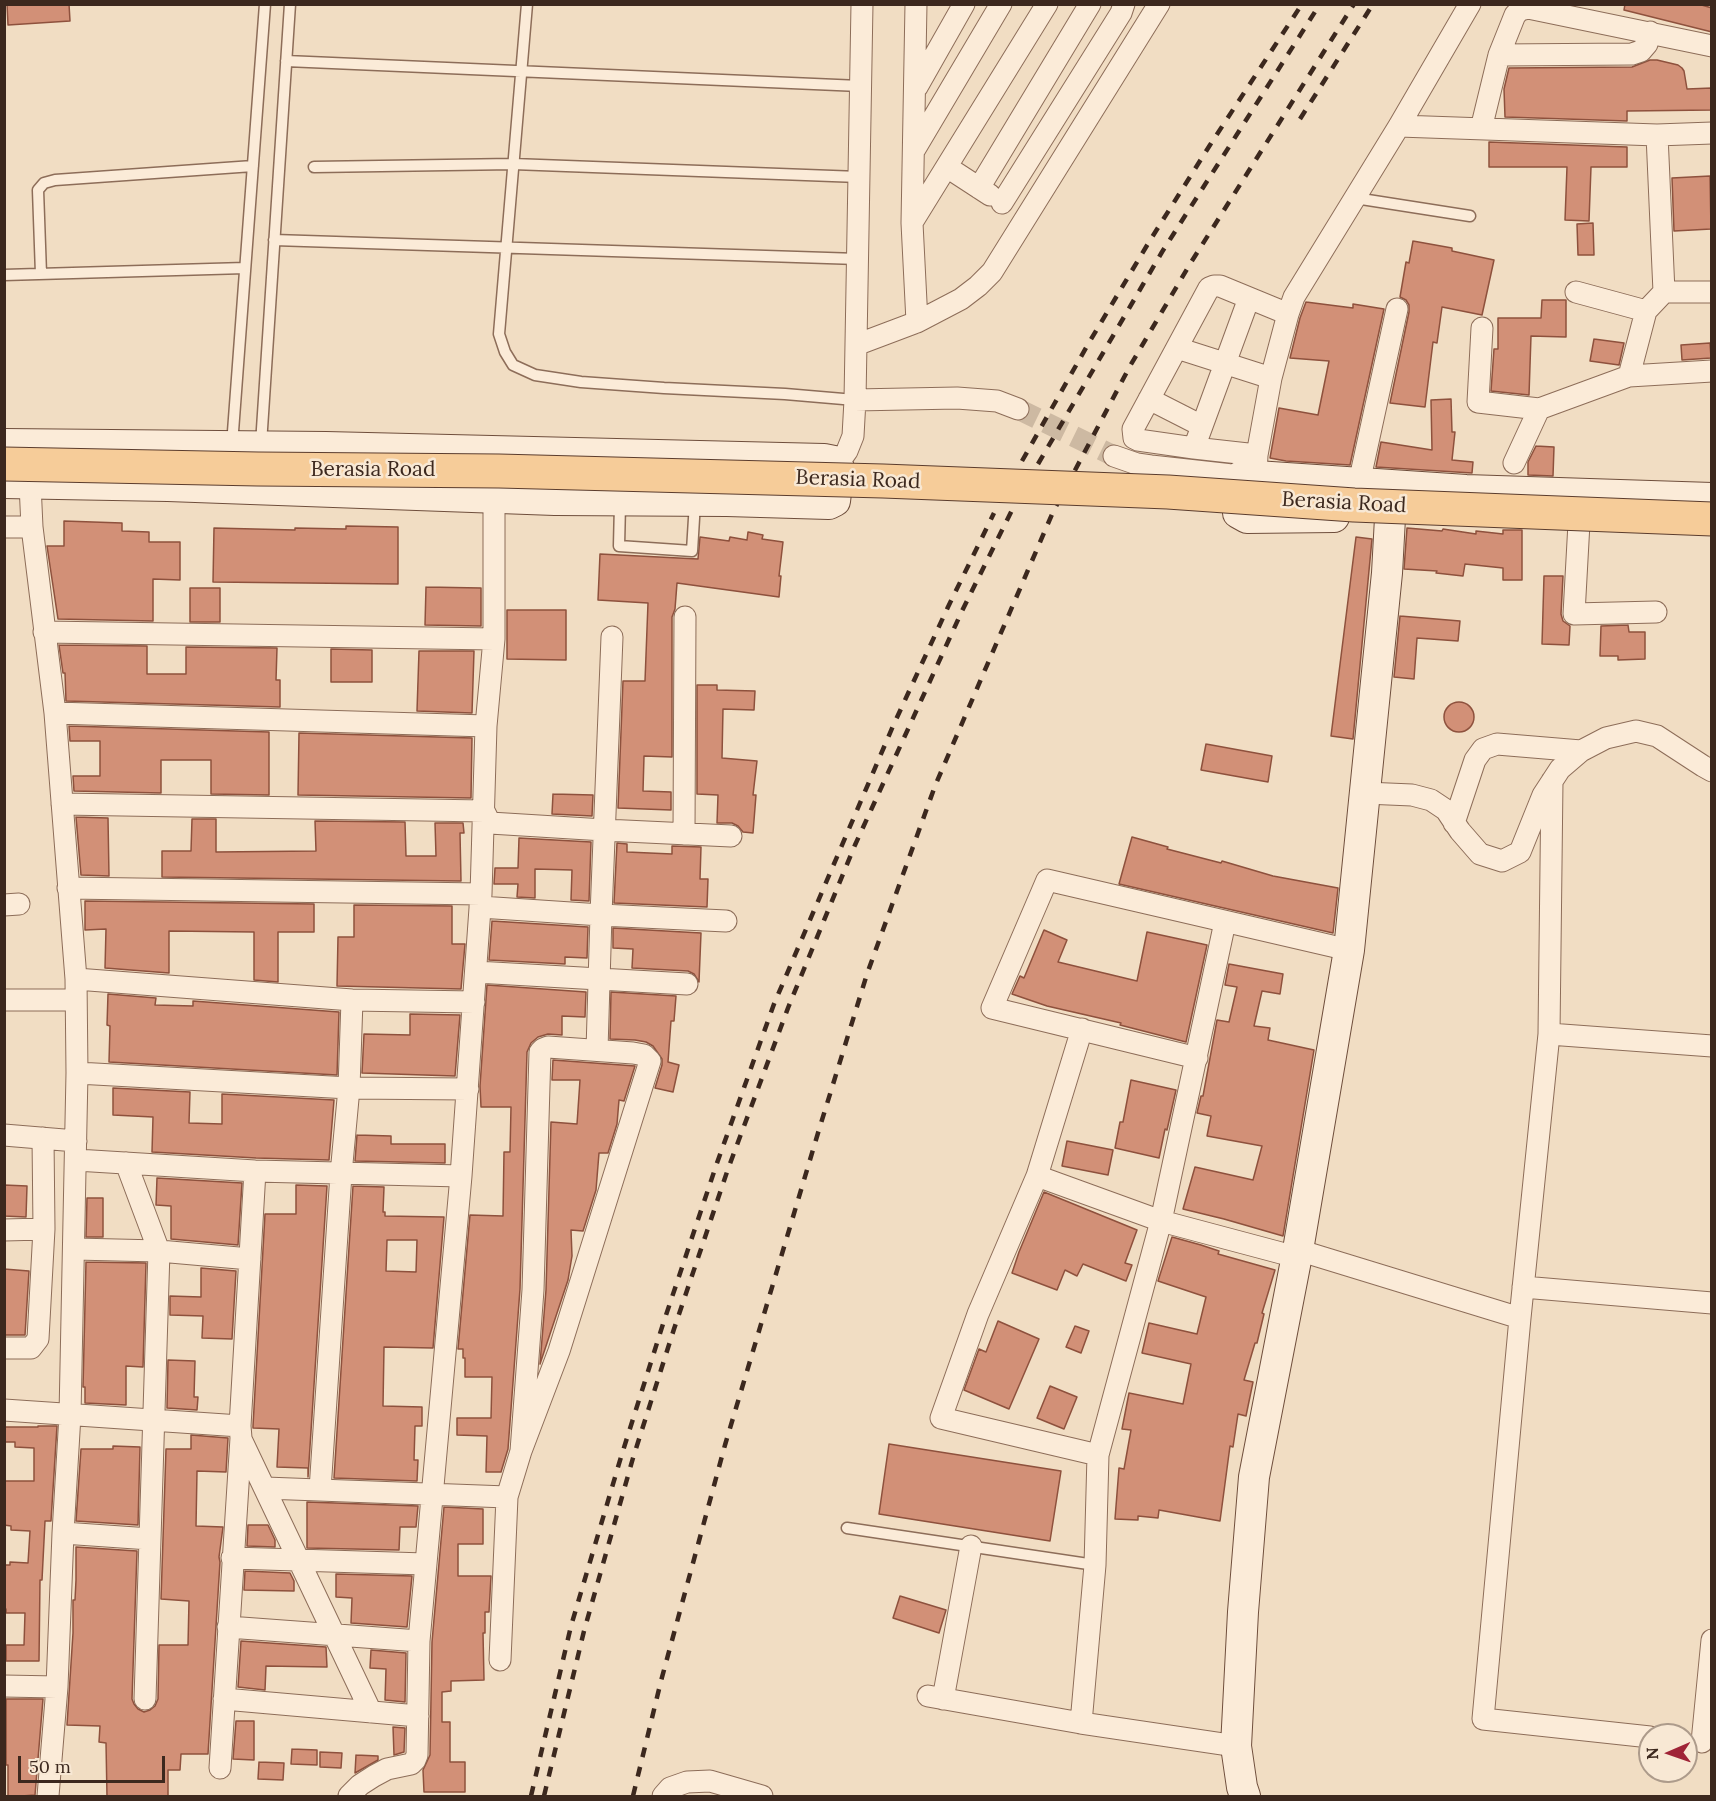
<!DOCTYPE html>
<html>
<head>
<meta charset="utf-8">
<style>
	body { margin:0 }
	#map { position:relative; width:1716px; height:1801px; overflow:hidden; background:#f1ddc3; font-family:Lora,serif }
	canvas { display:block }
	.frame { position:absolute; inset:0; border:6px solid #3c281e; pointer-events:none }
	.north { position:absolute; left:1638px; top:1723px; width:60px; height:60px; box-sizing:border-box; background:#f8e8d4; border:2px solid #ad9b8b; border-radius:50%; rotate:268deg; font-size:16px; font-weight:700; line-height:24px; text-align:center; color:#3c281e }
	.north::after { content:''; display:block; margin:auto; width:21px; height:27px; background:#a02437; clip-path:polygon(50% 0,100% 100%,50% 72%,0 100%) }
	.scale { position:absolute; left:18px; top:1756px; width:147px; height:27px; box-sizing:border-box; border:3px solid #3c281e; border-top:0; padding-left:8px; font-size:18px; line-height:21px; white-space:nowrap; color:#3c281e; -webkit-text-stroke:4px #f8e8d4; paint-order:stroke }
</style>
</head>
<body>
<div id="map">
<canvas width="1716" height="1801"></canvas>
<div class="frame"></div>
<div class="north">N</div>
<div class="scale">50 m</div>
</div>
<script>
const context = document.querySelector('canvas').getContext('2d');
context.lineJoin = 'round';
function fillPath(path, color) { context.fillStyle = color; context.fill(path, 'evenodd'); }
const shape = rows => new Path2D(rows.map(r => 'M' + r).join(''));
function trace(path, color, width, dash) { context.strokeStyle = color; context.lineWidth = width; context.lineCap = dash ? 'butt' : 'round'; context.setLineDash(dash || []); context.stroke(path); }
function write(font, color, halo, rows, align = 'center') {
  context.font = font + ' Lora,serif'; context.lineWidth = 5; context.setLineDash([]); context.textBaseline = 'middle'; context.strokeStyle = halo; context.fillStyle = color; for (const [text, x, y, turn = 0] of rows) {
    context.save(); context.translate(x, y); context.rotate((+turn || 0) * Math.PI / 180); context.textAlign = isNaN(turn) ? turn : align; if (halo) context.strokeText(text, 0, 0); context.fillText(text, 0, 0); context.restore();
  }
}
const building = shape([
	[7,4,69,4,70,21,8,25,7,4],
	[1625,4,1698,4,1712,8,1712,32,1624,10,1625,4],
	[1650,60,1657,60,1678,65,1682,68,1684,71,1687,89,1712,88,1712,110,1627,111,1627,121,1505,117,1504,89,1509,68,1632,67,1650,60],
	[1489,142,1627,147,1627,167,1591,167,1589,221,1565,220,1567,167,1489,167,1489,142],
	[1710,176,1711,229,1674,231,1672,178,1710,176],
	[1593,223,1594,255,1578,255,1577,224,1593,223],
	[1413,241,1452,248,1452,251,1494,260,1482,315,1442,307,1437,343,1433,342,1425,407,1390,403,1409,312,1409,305,1406,300,1400,297,1406,262,1409,263,1413,241],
	[1542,300,1566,300,1566,337,1531,336,1529,395,1491,391,1494,349,1498,349,1498,318,1541,318,1542,300],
	[1306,302,1353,308,1353,304,1384,309,1350,465,1286,461,1270,458,1279,408,1318,415,1329,361,1290,358,1300,318,1306,302],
	[1594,339,1624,343,1619,365,1590,361,1594,339],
	[1710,343,1711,358,1682,360,1681,345,1710,343],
	[1451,399,1452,432,1455,432,1452,460,1473,462,1472,473,1376,467,1381,442,1432,450,1431,400,1451,399],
	[1536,446,1554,447,1553,476,1528,475,1528,462,1536,446],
	[64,521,122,523,122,531,149,532,149,542,180,542,180,580,153,579,153,621,58,619,47,546,64,546,64,521],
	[346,526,398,527,398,584,213,582,214,528,295,530,295,528,346,529,346,526],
	[1407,528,1442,531,1443,529,1476,534,1476,531,1503,534,1503,530,1522,530,1522,580,1503,580,1503,568,1465,564,1463,576,1436,573,1437,571,1404,569,1407,528],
	[748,532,763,535,762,539,783,542,779,576,781,576,779,597,677,583,675,609,672,617,672,757,644,756,643,791,671,792,671,810,618,808,623,681,645,681,648,603,598,600,600,554,698,559,700,537,729,541,730,537,747,540,748,532],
	[1356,537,1372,539,1353,739,1331,736,1356,537],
	[1544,576,1563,576,1561,614,1563,621,1570,626,1569,645,1542,644,1544,576],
	[426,587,481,588,481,626,425,625,426,587],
	[190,588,220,588,220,622,190,622,190,588],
	[507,610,566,610,566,660,507,659,507,610],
	[1400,616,1460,621,1458,641,1417,638,1414,679,1394,677,1400,616],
	[1628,625,1629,632,1645,632,1645,659,1618,660,1618,656,1600,656,1601,626,1628,625],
	[59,645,147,646,147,674,186,674,186,647,277,648,276,680,280,680,280,707,66,701,65,673,63,673,59,645],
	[331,649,372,650,372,682,331,682,331,649],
	[419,651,474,651,472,713,417,711,419,651],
	[697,685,717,685,717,690,755,691,754,710,723,709,722,758,757,761,753,795,756,795,753,833,743,832,738,826,732,823,717,823,718,795,697,794,697,685],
	'1444 717a15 15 0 1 1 30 0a15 15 0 1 1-30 0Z',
	[69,726,269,732,269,795,211,794,211,760,161,760,161,793,74,791,73,776,100,776,100,741,70,741,69,726],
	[299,733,472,738,471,798,298,795,299,733],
	[1206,744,1272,756,1268,782,1201,770,1206,744],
	[553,794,593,795,592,816,552,814,553,794],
	[76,817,108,818,109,876,81,875,76,817],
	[192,819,216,819,216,852,316,851,315,821,405,822,406,856,436,856,435,823,463,823,464,833,460,833,461,881,162,877,162,851,191,851,192,819],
	[1132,837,1168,847,1167,849,1221,863,1222,861,1273,876,1338,888,1333,933,1119,884,1132,837],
	[519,838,591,842,589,901,571,900,572,870,535,869,535,898,517,897,518,884,494,884,495,868,518,868,519,838],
	[617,843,627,844,627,852,672,854,672,846,701,847,700,879,708,879,707,907,614,903,617,843],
	[85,901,314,904,314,932,278,932,278,982,254,980,254,932,169,931,169,973,105,968,106,929,85,930,85,901],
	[354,905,452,906,452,944,465,944,461,989,337,986,338,937,354,937,354,905],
	[492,921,588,927,587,958,565,957,565,964,489,960,492,921],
	[613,928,701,933,699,982,694,974,688,971,632,968,633,949,613,948,613,928],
	[1044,930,1067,940,1058,962,1137,981,1147,932,1207,945,1186,1042,1120,1025,1121,1023,1047,1006,1012,994,1020,976,1024,978,1044,930],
	[1229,964,1283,974,1280,994,1262,991,1254,1026,1270,1028,1268,1040,1314,1050,1283,1236,1224,1219,1183,1209,1195,1167,1253,1180,1262,1146,1207,1136,1211,1116,1197,1113,1201,1096,1203,1096,1217,1020,1229,1022,1237,987,1225,985,1229,964],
	[487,985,586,992,585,1017,562,1016,562,1035,548,1034,538,1037,531,1043,527,1052,520,1289,508,1449,501,1472,486,1472,487,1436,457,1435,457,1418,491,1418,492,1377,465,1377,465,1358,463,1358,463,1349,458,1349,470,1215,503,1216,504,1152,510,1152,511,1107,481,1107,480,1086,487,985],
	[611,992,676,996,674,1021,671,1021,668,1062,679,1065,673,1092,655,1088,662,1065,662,1059,653,1046,646,1042,635,1040,610,1039,611,992],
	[108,994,156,998,155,1005,193,1006,193,1001,339,1012,337,1075,109,1062,110,1026,107,1025,108,994],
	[410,1014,460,1015,455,1076,362,1073,364,1034,410,1035,410,1014],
	[553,1060,635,1066,624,1101,619,1100,617,1124,608,1153,599,1153,596,1190,583,1231,571,1230,572,1256,568,1280,540,1364,546,1290,551,1122,577,1124,580,1080,552,1080,553,1060],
	[1131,1080,1176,1090,1167,1130,1165,1129,1159,1158,1115,1148,1120,1122,1123,1122,1131,1080],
	[113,1088,190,1092,189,1123,222,1124,222,1094,334,1100,329,1160,256,1158,152,1152,153,1117,113,1115,113,1088],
	[357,1135,391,1136,391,1144,445,1144,445,1163,355,1161,357,1135],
	[1067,1141,1113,1150,1108,1175,1062,1166,1067,1141],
	[157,1178,242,1183,238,1245,171,1239,171,1206,156,1205,157,1178],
	[4,1185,27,1186,26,1217,4,1216,4,1185],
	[296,1185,327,1186,308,1477,308,1468,277,1467,279,1429,253,1428,253,1426,265,1214,296,1214,296,1185],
	[353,1186,384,1187,383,1212,385,1212,385,1216,444,1217,433,1348,384,1347,383,1406,422,1407,422,1426,415,1426,414,1460,418,1460,417,1481,334,1478,353,1186],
	[387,1240,417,1240,416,1272,386,1271,387,1240],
	[1044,1192,1137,1230,1125,1263,1132,1265,1126,1281,1083,1264,1077,1276,1065,1270,1057,1290,1012,1273,1019,1252,1044,1192],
	[87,1198,103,1198,103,1237,86,1237,87,1198],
	[1172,1237,1201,1245,1219,1251,1218,1254,1275,1270,1262,1313,1264,1314,1257,1343,1255,1343,1244,1380,1253,1382,1246,1416,1238,1414,1233,1447,1230,1446,1220,1521,1159,1510,1158,1518,1138,1516,1138,1520,1115,1519,1119,1468,1124,1469,1131,1430,1122,1429,1129,1393,1183,1404,1191,1364,1142,1353,1149,1323,1197,1334,1206,1297,1158,1281,1172,1237],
	[86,1262,146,1263,143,1367,126,1366,126,1405,85,1403,85,1387,83,1387,86,1262],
	[201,1268,236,1271,232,1339,202,1338,203,1316,170,1315,170,1296,201,1297,201,1268],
	[4,1269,29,1271,25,1335,4,1335,4,1269],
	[998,1321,1039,1339,1009,1409,964,1390,979,1349,986,1352,998,1321],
	[1075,1326,1089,1331,1081,1353,1066,1347,1075,1326],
	[168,1360,195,1361,194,1397,198,1397,197,1410,167,1408,168,1360],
	[1050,1386,1077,1397,1064,1429,1037,1418,1050,1386],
	[38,1426,57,1426,51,1521,45,1521,42,1580,40,1580,39,1661,6,1661,6,1645,24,1645,25,1613,6,1613,6,1609,4,1609,4,1565,10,1565,10,1562,28,1563,30,1531,11,1530,11,1526,4,1525,4,1481,34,1481,34,1448,15,1447,15,1442,4,1442,4,1427,38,1427,38,1426],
	[191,1435,228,1438,226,1472,197,1471,196,1526,223,1527,219,1557,220,1562,208,1754,181,1754,180,1770,168,1770,168,1797,107,1797,106,1743,99,1742,100,1726,67,1725,73,1633,73,1600,75,1600,76,1580,76,1547,137,1551,132,1699,134,1704,138,1709,144,1712,150,1710,155,1706,158,1699,159,1645,188,1645,189,1601,161,1599,166,1449,191,1449,191,1435],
	[889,1444,1061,1471,1050,1541,879,1514,889,1444],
	[113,1446,140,1447,138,1525,76,1521,81,1449,113,1449,113,1446],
	[307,1502,418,1506,416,1527,400,1527,399,1550,307,1548,307,1502],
	[444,1507,483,1509,483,1544,458,1544,458,1576,491,1576,489,1612,485,1612,485,1633,483,1633,484,1680,451,1681,451,1691,442,1692,442,1722,450,1722,450,1762,465,1762,465,1792,424,1792,423,1770,430,1755,432,1642,444,1507],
	[248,1525,268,1525,275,1540,275,1547,247,1546,248,1525],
	[245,1571,290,1573,294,1581,294,1591,244,1590,245,1571],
	[336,1574,412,1576,407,1627,351,1623,352,1598,336,1597,336,1574],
	[900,1596,946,1610,939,1633,893,1618,900,1596],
	[241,1641,326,1647,327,1667,266,1666,265,1690,238,1687,241,1641],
	[371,1650,406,1653,405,1702,385,1700,386,1669,370,1668,371,1650],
	[6,1699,43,1699,35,1795,8,1797,8,1765,6,1765,6,1699],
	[236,1721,254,1721,254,1760,233,1759,236,1721],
	[393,1727,405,1728,404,1752,394,1755,393,1727],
	[292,1749,317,1750,317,1765,291,1764,292,1749],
	[320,1752,342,1753,341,1768,320,1767,320,1752],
	[356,1755,378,1756,378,1760,355,1773,356,1755],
	[259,1762,284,1763,283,1780,258,1779,259,1762]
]);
fillPath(building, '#d29077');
trace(building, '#8e513d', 1.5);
trace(shape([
	[1018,409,1114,456]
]), '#cdb9a2', 21, [21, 10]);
const lane = shape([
	[527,4,499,334,505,352,513,365,535,375,581,382,664,388,785,394,855,400],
	[286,61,860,86],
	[314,167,513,164,859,177],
	[1355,198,1470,216],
	[274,240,858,259],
	[41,274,38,190,44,183,55,180,253,166],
	[4,275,245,268],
	[261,444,290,4],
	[232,445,265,4],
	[620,504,619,546,692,551,695,502],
	[847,1528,1095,1565]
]);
const street = shape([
	[916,4,912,223,917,322],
	[1499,55,1632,54,1641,51,1647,44,1650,32],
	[917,87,964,4],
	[1399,126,1657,135,1712,133],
	[1481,129,1499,55,1515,15,1520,10,1528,8,1712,46],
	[1657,135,1664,292],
	[915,149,1001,4],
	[947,167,990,195],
	[979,188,1090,4],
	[1002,203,1121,13,1124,4],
	[913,221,1047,4],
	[1576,292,1646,311,1664,292,1712,292],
	[1482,328,1478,402,1539,409,1629,376,1712,371],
	[856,345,917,322,961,299,978,286,992,272,1159,4],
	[1177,348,1271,378],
	[1629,376,1646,311],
	[1149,399,1202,426],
	[855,400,957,398,997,401,1018,409],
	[1194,448,1249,298],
	[1257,455,1194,448,1138,440,1134,438,1133,429,1209,288,1214,286,1220,286,1288,314],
	[1114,456,1137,464,1151,466,1241,476],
	[1514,463,1539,409],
	[837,465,847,451,853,436,855,400,862,4],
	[1256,476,1257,455,1271,378,1288,314,1294,297,1399,126,1470,4],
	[1359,483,1397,309],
	[30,484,32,527,55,713,76,979,77,1073,70,1415,63,1533,57,1687,48,1796],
	[1579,523,1574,614,1656,612],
	[4,527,32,527],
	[44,632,494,639],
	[55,713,486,726],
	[1552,781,1549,1034,1520,1318,1483,1719,1650,1737],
	[1365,793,1412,795,1431,800,1446,810,1460,831,1480,854,1502,861,1520,852,1543,795,1560,769,1581,751,1606,738,1636,731,1657,736,1703,766,1712,771],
	[62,804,484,811,490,823,604,830,731,836],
	[1454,823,1475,760,1483,749,1497,744,1581,751],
	[684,834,685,617],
	[68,888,481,894],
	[4,905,19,904],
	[480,907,601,915,726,921],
	[476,972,687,984],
	[76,979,352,1000,474,1002],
	[4,1000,76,1000],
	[1082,1029,1037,1176,978,1314,941,1418,1098,1455],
	[1549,1034,1712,1046],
	[597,1050,601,915,612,637],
	[1197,1058,992,1008,1047,880,1349,950],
	[77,1073,349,1088,468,1089],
	[4,1135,76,1141],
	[76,1160,255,1171,461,1176],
	[126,1163,159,1251,145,1699],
	[1037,1176,1161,1221,1296,1257],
	[4,1230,44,1229],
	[75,1249,159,1251,250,1259],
	[1298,1250,1520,1318],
	[1523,1287,1712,1303],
	[4,1348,31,1348,38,1339,44,1229,43,1138],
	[4,1410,240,1426],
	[241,1439,371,1712],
	[265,1488,507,1497],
	[320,1490,341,1174,349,1088,352,1000],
	[63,1533,150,1539],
	[232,1558,425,1564],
	[228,1627,419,1641],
	[500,1660,507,1497,521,1451,533,1290,540,1052,543,1049,548,1047,633,1053,644,1055,650,1061,559,1351,521,1451],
	[4,1686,57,1687],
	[928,1696,1081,1723,1236,1746],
	[224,1699,418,1716],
	[943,1699,971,1546],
	[1081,1723,1095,1565,1098,1455,1161,1221,1225,922],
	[1702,1742,1712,1640],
	[220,1768,241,1438,240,1426,255,1171],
	[349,1796,360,1785,374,1776,387,1769,411,1764,415,1760,417,1755,419,1641,461,1176,481,894,486,726,494,639,494,498],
	[663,1796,670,1788,687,1782,710,1781,762,1796]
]);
const secondary = shape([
	[4,444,326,447,824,459,834,461,839,468,835,501,829,504,727,501,555,500,168,486,4,483],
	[1334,517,1247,518,1238,513,1237,486,1241,476,1256,476,1466,490,1712,498],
	[1245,1796,1242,1787,1236,1746,1243,1612,1254,1477,1298,1250,1349,950,1387,573,1390,518]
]);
trace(lane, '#8d6d59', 13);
trace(street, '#8d6d59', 23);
trace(secondary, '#6f4e3c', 32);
trace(lane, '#fbebd8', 10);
trace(street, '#fbebd8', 21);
trace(secondary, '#fbebd8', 30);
trace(shape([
	[1300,119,1373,4],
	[1022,461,1087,346,1149,242,1210,145,1302,4],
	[1038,464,1162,252,1320,4],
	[531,1796,571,1626,621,1457,663,1324,717,1163,774,1004,893,726,948,607,994,513],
	[544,1796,584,1631,633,1458,674,1329,728,1169,788,1008,855,845,962,611,1012,510],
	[633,1796,661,1681,725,1445,818,1133,867,974,935,786,1053,512,1130,366,1190,264,1354,4]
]), '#3c281e', 4.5, [10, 10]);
const primaryBridge = shape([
	[4,464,258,469,499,471,883,481,1168,492,1354,505,1712,519]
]);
trace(primaryBridge, '#5b3c2d', 35, []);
trace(primaryBridge, '#f6cc99', 33);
write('21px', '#3c281e', '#f8e8d4', [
	["Berasia Road",373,470],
	["Berasia Road",858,480,2],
	["Berasia Road",1344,503,3]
]);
</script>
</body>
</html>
